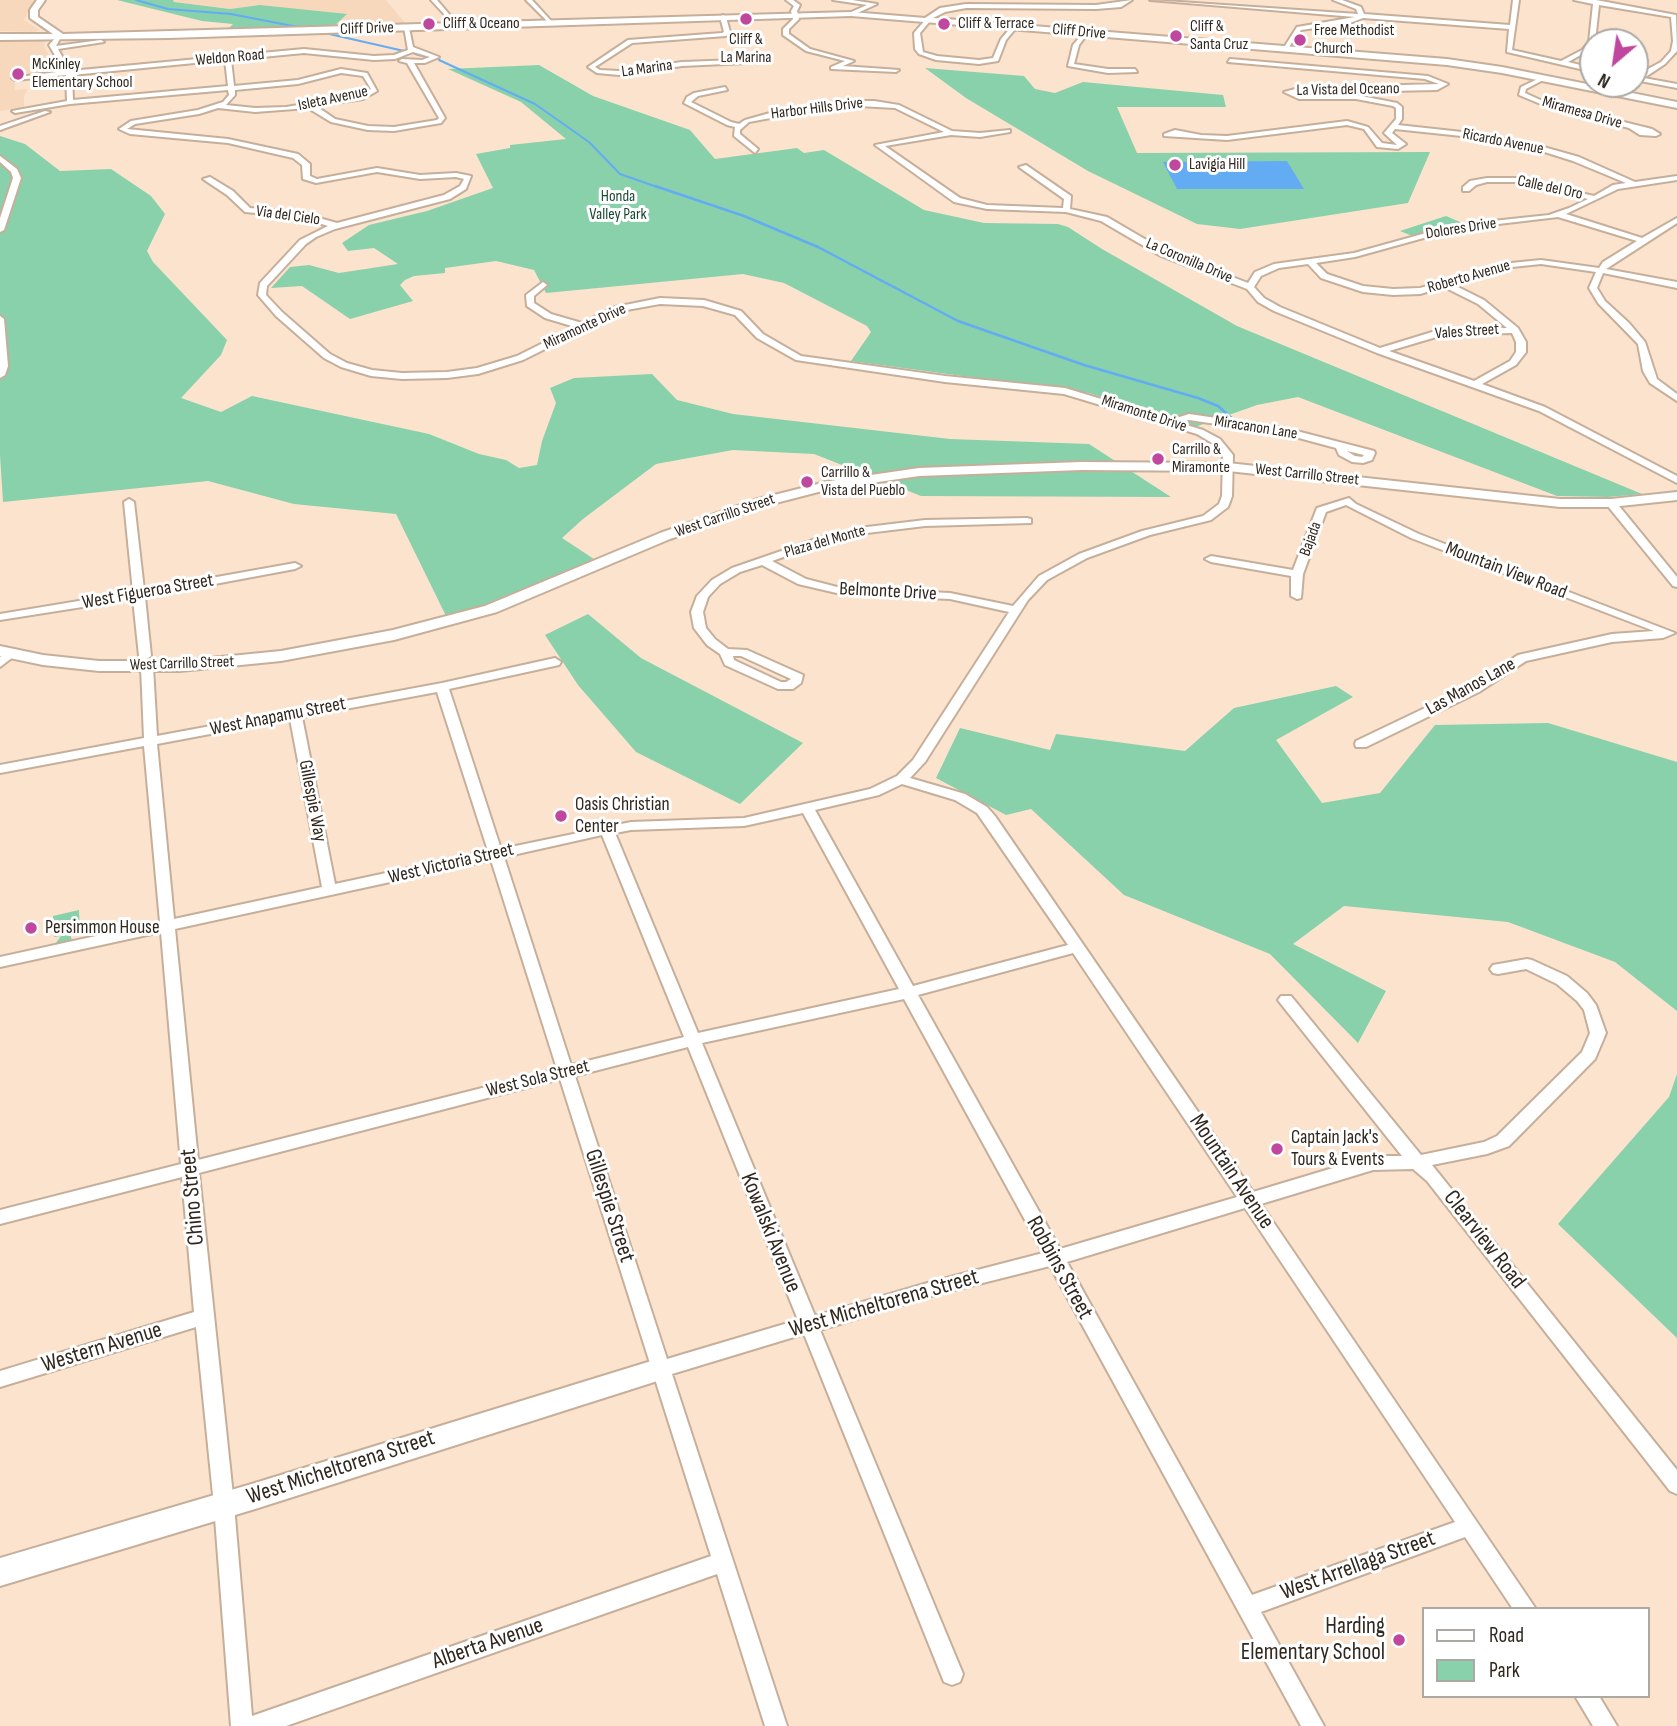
<!DOCTYPE html>
<html>
<head>
<meta charset="utf-8">
<style>
	body { margin:0 }
	#map { position:relative; width:1677px; height:1726px; overflow:hidden; background:#fce3cd; font-family:"Sofia Sans Condensed",sans-serif }
	canvas { display:block }
	.legend { position:absolute; left:1422px; top:1607px; width:228px; height:91px; box-sizing:border-box; background:#fff; border:2px solid #aca9a5; margin:0; padding:9px 12px; list-style:none; font-size:21px; color:#30271e }
	.legend li { display:flex; align-items:center; gap:14px; height:35px }
	.legend b { width:35px; border:2px solid #aca9a5 }
	.north { position:absolute; left:1579px; top:28px; width:70px; height:70px; box-sizing:border-box; background:#fff; border:2px solid #aca9a5; border-radius:50%; rotate:209deg; font-size:19px; font-weight:700; line-height:28px; text-align:center; color:#30271e }
	.north::after { content:''; display:block; margin:auto; width:24px; height:32px; background:#bf489e; clip-path:polygon(50% 0,100% 100%,50% 72%,0 100%) }
</style>
</head>
<body>
<div id="map">
<canvas width="1677" height="1726"></canvas>
<ul class="legend">
<li><b style="height:9px;background:#fff"></b>Road</li>
<li><b style="height:19px;background:#88d1ab"></b>Park</li>
</ul>
<div class="north">N</div>
</div>
<script>
const context = document.querySelector('canvas').getContext('2d');
context.lineJoin = 'round';
function fillPath(path, color) { context.fillStyle = color; context.fill(path, 'evenodd'); }
const shape = rows => new Path2D(rows.map(r => 'M' + r).join(''));
function trace(path, color, width, dash) { context.strokeStyle = color; context.lineWidth = width; context.lineCap = dash ? 'butt' : 'round'; context.setLineDash(dash || []); context.stroke(path); }
function write(font, color, halo, rows, align = 'center') {
  context.font = font + ' "Sofia Sans Condensed",sans-serif'; context.lineWidth = 6; context.setLineDash([]); context.textBaseline = 'middle'; context.strokeStyle = halo; context.fillStyle = color; for (const [text, x, y, turn = 0] of rows) {
    context.save(); context.translate(x, y); context.rotate((+turn || 0) * Math.PI / 180); context.textAlign = isNaN(turn) ? turn : align; if (halo) context.strokeText(text, 0, 0); context.fillText(text, 0, 0); context.restore();
  }
}
fillPath(shape([
	[0,0,35,0,24,20,40,30,34,32,0,31],
	[173,0,386,0,407,25,332,28,345,15,260,5,230,9,174,2],
	[0,39,46,40,44,46,58,72,15,76,15,90,28,89,24,96,24,107,0,111]
]), '#f7d8bd');
fillPath(shape([
	[117,0,173,0,174,2,230,9,260,5,347,14,332,28,227,30,233,24,202,21],
	[539,65,593,96,690,130,715,159,797,148,804,153,824,150,924,210,984,223,1058,224,1068,227,1102,249,1237,326,1642,494,1608,497,1557,496,1298,397,1257,405,1195,427,1089,393,851,361,871,332,867,326,784,283,743,274,546,293,534,270,496,261,445,268,445,273,414,276,405,280,400,285,413,301,350,319,302,286,271,288,290,267,309,265,339,273,398,264,374,248,348,251,342,243,369,225,427,211,493,188,476,154,510,148,510,145,566,139,521,102,448,69],
	[925,68,1024,76,1035,89,1055,93,1083,82,1223,95,1226,107,1117,107,1137,153,1430,152,1408,203,1240,229,1197,224,1088,171,966,98],
	[0,136,25,144,60,171,111,169,151,196,165,214,147,251,153,262,227,340,221,355,181,398,221,412,252,396,429,434,479,454,506,460,519,468,537,465,542,441,556,403,550,388,574,378,652,374,677,400,733,414,950,439,1089,444,1171,497,921,496,814,454,733,450,656,464,583,519,562,538,600,563,449,622,396,514,294,504,208,481,3,502,0,455],
	[1446,216,1467,225,1415,237,1400,231],
	[588,614,641,658,803,743,740,804,636,752,578,685,545,635],
	[1336,686,1353,697,1276,740,1322,803,1380,793,1435,725,1548,723,1677,762,1677,1011,1615,962,1508,922,1344,906,1293,944,1386,991,1358,1043,1270,954,1124,895,1031,809,1006,815,936,778,960,728,1050,750,1056,734,1185,751,1234,708],
	[79,910,80,931,70,933,72,941,67,945,55,944,61,936,54,937,53,916],
	[1677,1074,1677,1338,1558,1224,1669,1097]
]), '#88d1ab');
fillPath(shape([
	[1287,161,1304,189,1177,189,1163,162]
]), '#63acf4');
trace(shape([
	[136,0,168,9,231,14,303,28],
	[325,33,404,51],
	[415,54,430,58],
	[439,60,535,104,589,142,620,174,660,188]
]), '#63acf4', 2);
trace(shape([
	[655,186,744,216,818,247,958,321,1084,365,1198,398,1218,406,1235,421]
]), '#63acf4', 2.5);
const street = shape([
	[431,0,437,0,460,27,456,27,431,0],
	[526,0,532,0,554,24,550,24,526,0],
	[786,0,793,0,800,5,797,11,799,19,789,29,789,34,810,49,854,61,843,66,899,70,896,72,831,69,831,67,845,61,806,51,783,35,783,29,793,19,791,11,794,6,786,0],
	[833,0,852,0,877,4,851,16,849,13,867,5,833,0],
	[1150,0,1358,14,1356,9,1333,0,1342,0,1361,7,1364,14,1510,25,1513,0,1519,0,1512,50,1561,61,1582,50,1589,42,1593,4,1574,0,1596,0,1676,15,1677,51,1665,64,1644,78,1677,84,1677,88,1635,80,1635,76,1661,62,1671,51,1673,41,1671,17,1599,5,1595,42,1586,52,1568,62,1593,68,1593,72,1507,52,1509,29,1363,18,1350,23,1301,30,1286,51,1283,49,1297,27,1355,17,1150,0],
	[723,15,726,17,730,32,726,36,632,43,595,67,600,70,619,71,682,62,765,59,767,62,682,66,619,75,597,73,588,67,628,40,722,33,724,32,720,17,723,15],
	[926,19,931,20,920,33,923,52,937,56,979,60,993,58,1001,39,1012,26,1017,27,1006,40,998,61,979,64,936,60,919,54,915,49,914,33,926,19],
	[404,27,409,28,413,47,439,57,425,63,414,63,445,118,441,123,394,131,368,130,331,122,308,108,255,112,218,108,199,114,135,124,127,129,228,139,298,154,310,164,310,176,317,179,377,168,420,175,456,173,471,176,466,189,450,199,335,229,316,237,306,244,267,286,266,295,282,312,330,354,347,363,372,370,402,373,447,372,477,368,517,356,575,327,545,318,527,306,526,295,543,282,547,285,534,296,534,303,551,314,582,323,615,307,660,298,704,300,741,311,763,334,801,356,945,376,1065,388,1170,420,1189,414,1285,428,1374,451,1375,453,1372,460,1363,463,1352,462,1339,455,1336,448,1284,434,1189,420,1180,423,1203,430,1220,439,1233,455,1232,496,1228,507,1211,520,1150,535,1087,558,1047,580,1028,600,925,762,910,778,965,794,987,807,995,816,1253,1192,1373,1156,1402,1156,1281,1004,1278,1000,1281,996,1291,996,1421,1155,1484,1142,1497,1136,1582,1052,1590,1033,1584,1010,1577,1001,1557,984,1526,969,1498,974,1493,973,1490,969,1493,965,1527,959,1532,960,1567,976,1587,993,1596,1005,1606,1033,1595,1059,1509,1146,1487,1154,1432,1165,1677,1470,1677,1494,1670,1491,1427,1181,1413,1169,1373,1170,1261,1204,1536,1609,1513,1609,1465,1537,1261,1612,1324,1726,1301,1726,1050,1266,931,1296,820,1330,963,1674,960,1682,952,1685,944,1682,804,1334,672,1374,787,1726,765,1726,717,1574,286,1726,231,1726,214,1505,196,1327,0,1387,0,1371,194,1312,182,1177,0,1224,0,1210,181,1164,161,932,0,967,0,957,160,922,144,746,0,773,0,765,144,738,141,667,147,663,153,667,157,736,442,683,555,658,561,662,559,665,449,689,501,849,631,822,744,818,870,789,897,776,913,760,1009,612,950,599,841,594,798,584,762,565,740,572,720,584,708,597,703,612,706,628,715,639,728,649,747,650,803,675,801,683,793,689,778,689,725,665,720,654,707,645,694,628,691,612,697,596,712,580,732,568,816,539,867,527,925,520,1027,518,1031,519,1031,523,925,526,867,533,823,543,772,561,806,579,841,588,950,593,1013,606,1039,576,1079,554,1142,531,1203,516,1219,504,1222,496,1223,455,1212,443,1197,434,1064,394,945,382,796,360,757,338,735,315,703,306,660,304,621,311,523,360,478,374,447,378,402,379,371,376,341,367,324,358,276,316,258,295,260,283,300,240,328,226,300,217,245,212,227,195,203,179,210,177,233,191,250,208,301,213,337,223,444,195,460,186,464,179,456,177,420,179,377,172,316,183,303,179,302,165,293,158,228,143,130,134,119,129,131,121,198,110,223,102,229,95,228,90,70,104,15,113,12,111,67,101,66,75,15,80,12,78,64,71,49,45,58,35,61,37,56,46,101,40,104,42,58,49,70,71,304,49,374,56,394,55,408,50,404,27],
	[413,52,430,57,422,60,402,59,399,61,407,63,439,118,437,120,394,127,368,126,335,119,316,106,363,99,377,91,367,73,341,69,298,80,234,86,231,60,304,53,374,60,395,59,413,52],
	[225,60,228,86,73,100,72,75,225,60],
	[341,73,363,76,371,89,361,95,286,107,255,108,226,105,235,95,235,90,298,84,341,73],
	[1347,451,1364,455,1362,457,1355,456,1347,451],
	[733,656,741,656,791,679,786,682,781,682,734,660,733,656],
	[437,692,488,851,335,884,302,717,437,692],
	[290,719,322,887,174,919,157,744,290,719],
	[902,784,955,800,977,813,1068,945,913,986,815,810,879,795,902,784],
	[803,813,899,989,698,1033,615,833,631,830,744,826,803,813],
	[602,835,684,1037,571,1065,504,857,602,835],
	[491,860,557,1069,198,1160,175,929,491,860],
	[1073,953,1237,1197,1060,1249,918,995,1073,953],
	[904,999,1043,1253,931,1282,815,1316,702,1043,904,999],
	[688,1047,798,1320,667,1359,575,1076,688,1047],
	[560,1079,711,1556,252,1716,234,1505,199,1173,560,1079],
	[1245,1208,1455,1522,1252,1595,1067,1262,1245,1208],
	[1085,31,1088,33,1079,45,1074,64,1108,69,1135,69,1137,72,1108,73,1068,66,1073,45,1085,31],
	[1230,59,1428,76,1448,84,1437,90,1294,93,1300,95,1356,95,1397,103,1402,107,1402,119,1398,125,1471,133,1533,144,1579,157,1635,182,1677,176,1677,180,1618,189,1566,214,1642,238,1677,218,1677,223,1606,269,1677,282,1677,288,1603,273,1597,288,1605,301,1629,323,1645,342,1657,379,1677,394,1677,401,1650,383,1643,371,1638,344,1598,303,1589,288,1596,272,1541,264,1512,267,1452,284,1484,300,1518,328,1526,342,1526,352,1516,365,1482,384,1545,407,1677,476,1677,483,1539,411,1377,353,1274,311,1258,302,1247,289,1161,256,1101,221,1066,212,987,209,954,202,875,145,944,132,895,108,841,105,749,122,740,130,740,134,758,149,755,153,734,136,735,127,727,125,684,103,687,97,694,93,725,87,727,90,698,96,691,102,731,122,739,124,745,120,770,113,841,101,874,101,899,105,952,131,980,133,1010,130,1010,132,980,137,951,135,885,146,960,198,987,205,1063,208,1064,199,1019,167,1026,165,1071,196,1070,209,1107,217,1167,252,1248,283,1255,272,1274,264,1354,253,1455,225,1549,215,1569,208,1588,199,1516,182,1487,182,1476,185,1469,191,1463,191,1463,187,1470,181,1487,178,1516,178,1594,196,1613,185,1626,183,1573,161,1532,148,1471,137,1395,129,1392,133,1406,144,1398,149,1377,147,1364,129,1347,125,1227,140,1164,136,1164,134,1175,130,1201,135,1227,136,1347,121,1368,127,1382,143,1397,145,1384,133,1396,119,1396,108,1393,106,1356,99,1299,99,1284,92,1299,88,1439,84,1425,79,1228,62,1230,59],
	[1558,217,1637,241,1603,262,1599,268,1541,260,1511,263,1420,288,1393,289,1363,286,1327,274,1316,263,1355,257,1456,229,1558,217],
	[1308,264,1321,278,1363,292,1393,295,1420,294,1444,287,1478,304,1507,328,1442,329,1380,348,1280,307,1264,298,1254,287,1261,276,1279,268,1308,264],
	[1512,333,1516,342,1516,352,1510,361,1474,381,1389,351,1443,335,1512,333],
	[1542,77,1547,78,1526,89,1525,93,1547,103,1652,129,1660,134,1656,136,1640,135,1629,128,1543,105,1519,95,1521,87,1542,77],
	[45,111,50,112,0,130,0,126,45,111],
	[0,156,17,169,21,178,4,230,0,232,0,218,13,178,11,172,0,162,0,156],
	[0,316,4,319,8,366,5,375,0,378,0,316],
	[1349,498,1356,504,1419,534,1675,633,1663,638,1612,642,1526,661,1479,692,1366,747,1356,747,1355,744,1356,741,1471,686,1518,655,1612,634,1654,631,1411,538,1346,505,1326,512,1303,574,1301,598,1297,599,1291,596,1291,576,1211,562,1205,559,1211,556,1293,570,1317,508,1349,498],
	[129,499,134,502,144,590,295,563,301,566,295,569,145,597,151,656,145,660,139,656,133,599,0,620,0,614,133,592,124,502,129,499],
	[1611,500,1615,501,1677,577,1677,587,1673,586,1607,505,1607,501,1611,500],
	[11,650,17,654,0,667,0,657,11,650],
	[1575,1696,1599,1696,1617,1726,1593,1726,1575,1696]
]);
const secondary = shape([
	[37,0,45,0,38,10,38,17,63,34,851,12,925,18,940,8,966,4,1096,5,1132,0,1121,7,1096,9,966,8,945,12,933,18,1447,59,1502,67,1677,102,1677,108,1502,73,1447,65,851,16,169,38,0,40,0,34,53,34,30,18,30,10,37,0],
	[1081,462,1228,463,1560,499,1611,499,1677,492,1677,500,1611,507,1560,507,1228,471,1081,470,919,476,830,489,768,505,670,539,497,612,394,640,281,661,180,671,99,671,43,665,0,656,0,646,43,655,99,661,180,661,281,651,393,630,485,606,660,533,758,499,830,481,919,468,1081,462],
	[661,1358,670,1361,674,1369,670,1377,255,1509,0,1586,0,1558,255,1483,661,1358]
]);
trace(street, '#c6af9a', 4);
trace(secondary, '#c6af9a', 4);
fillPath(street, '#fff');
fillPath(secondary, '#fff');
for (const [x, y, r, color] of [
	[746,19,7,"#bf489e"],
	[429,24,7,"#bf489e"],
	[944,24,7,"#bf489e"],
	[1176,36,7,"#bf489e"],
	[1300,40,7,"#bf489e"],
	[18,74,7,"#bf489e"],
	[1175,165,7,"#bf489e"],
	[1158,459,7,"#bf489e"],
	[807,482,7,"#bf489e"],
	[561,816,7,"#bf489e"],
	[31,928,7,"#bf489e"],
	[1277,1149,7,"#bf489e"],
	[1399,1640,7,"#bf489e"]
]) { const dot = new Path2D(); dot.arc(x, y, r, 0, 2 * Math.PI); context.fillStyle = color; context.fill(dot); trace(dot, '#fff', 2.5); }
write('16px', '#30271e', '#fff', [
	["Cliff & Oceano",443,24],
	["Cliff & Terrace",958,24],
	["Cliff &",1190,27],
	["Santa Cruz",1190,45],
	["Free Methodist",1314,31],
	["Church",1314,49],
	["Cliff &",746,40,"center"],
	["La Marina",746,58,"center"],
	["McKinley",32,65],
	["Elementary School",32,83],
	["Lavigia Hill",1189,165],
	["Carrillo &",1172,450],
	["Miramonte",1172,468],
	["Carrillo &",821,473],
	["Vista del Pueblo",821,491]
], 'left');
write('16px', '#30271e', '#fff', [
	["Cliff Drive",367,29,-2],
	["Cliff Drive",1079,32,5],
	["Weldon Road",230,58,-5],
	["La Marina",647,69,-8],
	["La Vista del Oceano",1348,90,-1],
	["Isleta Avenue",333,99,-12],
	["Harbor Hills Drive",817,109,-7],
	["Miramesa Drive",1582,113,16],
	["Ricardo Avenue",1503,142,11],
	["Calle del Oro",1550,188,12],
	["Via del Cielo",288,216,8],
	["Dolores Drive",1461,229,-9],
	["La Coronilla Drive",1189,261,23],
	["Roberto Avenue",1469,277,-16],
	["Miramonte Drive",585,327,-25],
	["Vales Street",1467,332,-4],
	["Miramonte Drive",1144,414,18],
	["Miracanon Lane",1256,428,9],
	["West Carrillo Street",1307,475,6],
	["West Carrillo Street",725,516,-19],
	["Bajada",1311,539,-70],
	["Plaza del Monte",825,542,-16],
	["West Carrillo Street",182,664,-2]
]);
write('16px', '#1b4933', '#fff', [
	["Honda",618,197],
	["Valley Park",618,215]
]);
write('19px', '#30271e', '#fff', [
	["Mountain View Road",1506,571,21],
	["West Figueroa Street",148,592,-10],
	["Belmonte Drive",888,592,3],
	["Las Manos Lane",1471,687,-29],
	["West Anapamu Street",278,717,-11],
	["Gillespie Way",312,801,79],
	["West Victoria Street",451,864,-13],
	["West Sola Street",538,1079,-14]
]);
write('19px', '#30271e', '#fff', [
	["Oasis Christian",575,805],
	["Center",575,827],
	["Persimmon House",45,928],
	["Captain Jack's",1291,1138],
	["Tours & Events",1291,1160]
], 'left');
write('23px', '#30271e', '#fff', [
	["Mountain Avenue",1231,1172,56],
	["Chino Street",193,1197,-95],
	["Gillespie Street",609,1206,72],
	["Kowalski Avenue",770,1233,68],
	["Clearview Road",1484,1240,52],
	["Robbins Street",1059,1268,61],
	["West Micheltorena Street",884,1304,-16],
	["Western Avenue",102,1348,-17],
	["West Micheltorena Street",341,1468,-18],
	["West Arrellaga Street",1358,1566,-20],
	["Alberta Avenue",488,1644,-19]
]);
write('23px', '#30271e', '#fff', [
	["Harding",1385,1627],
	["Elementary School",1385,1653]
], 'right');
</script>
</body>
</html>
